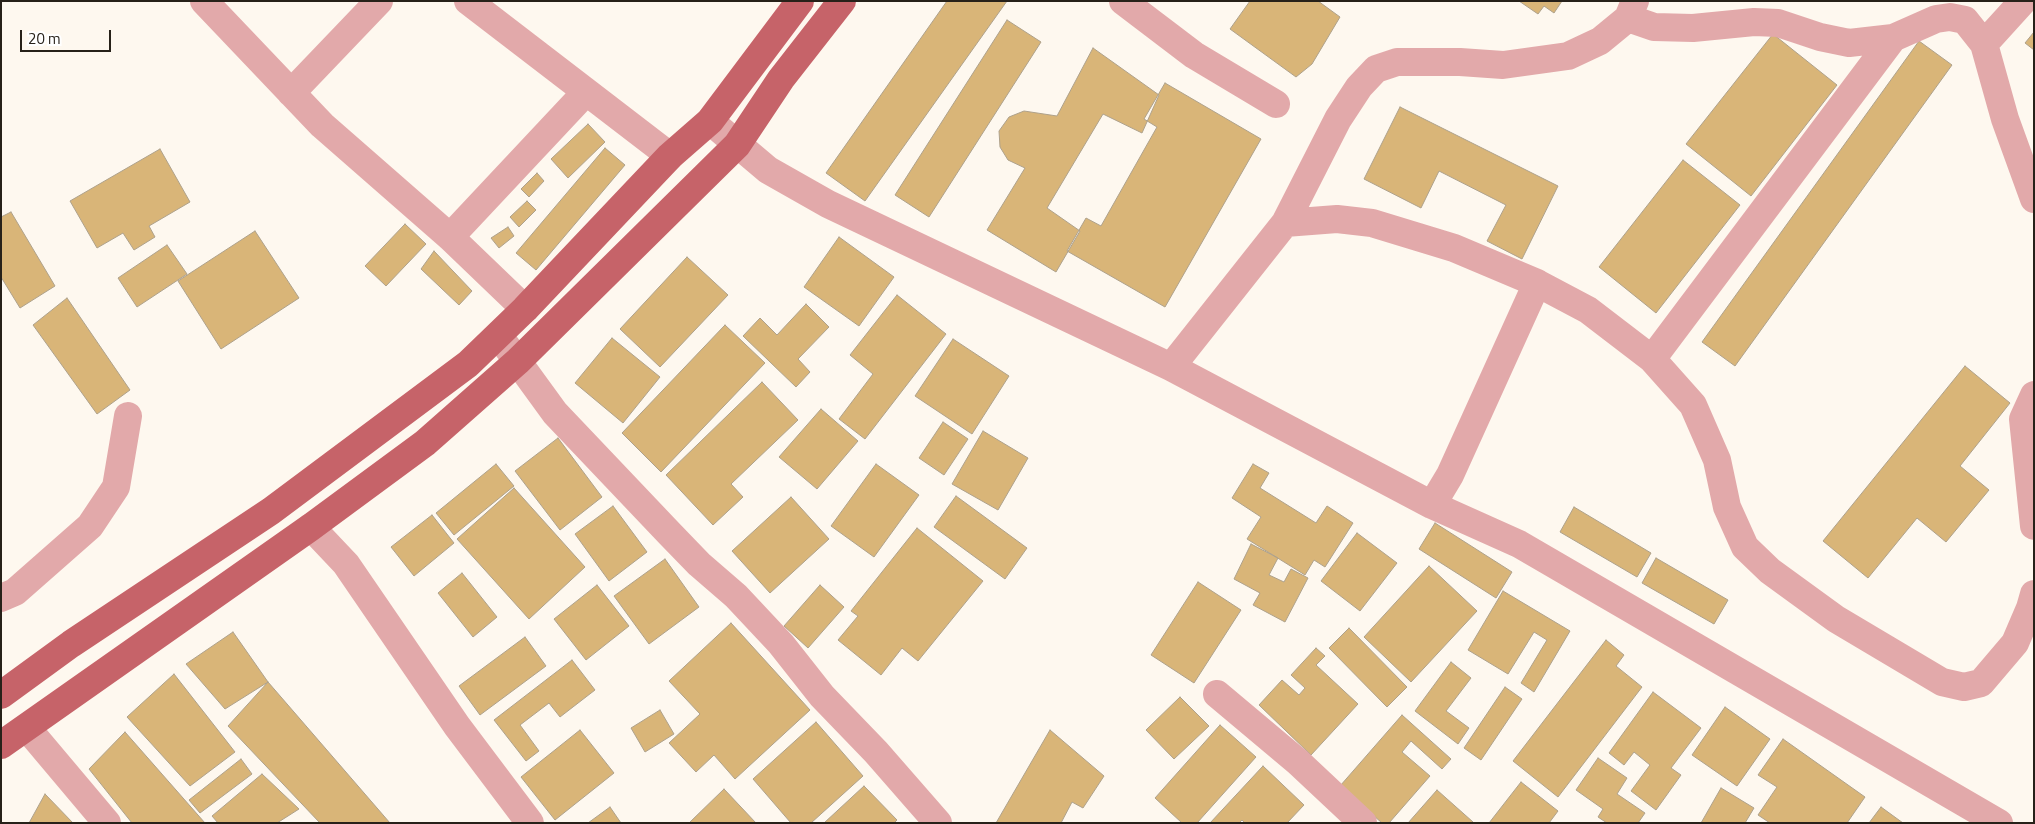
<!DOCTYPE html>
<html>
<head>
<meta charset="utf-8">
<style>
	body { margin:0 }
	#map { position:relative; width:2035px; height:824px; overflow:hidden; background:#fef8ef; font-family:"Titillium Web",sans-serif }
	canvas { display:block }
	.frame { position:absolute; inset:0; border:2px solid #272119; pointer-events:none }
	.scale { position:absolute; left:20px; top:30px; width:91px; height:22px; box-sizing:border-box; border:2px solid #272119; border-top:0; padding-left:6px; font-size:15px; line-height:18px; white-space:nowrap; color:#272119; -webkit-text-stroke:4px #fff; paint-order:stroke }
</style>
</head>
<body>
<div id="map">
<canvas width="2035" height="824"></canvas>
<div class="frame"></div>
<div class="scale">20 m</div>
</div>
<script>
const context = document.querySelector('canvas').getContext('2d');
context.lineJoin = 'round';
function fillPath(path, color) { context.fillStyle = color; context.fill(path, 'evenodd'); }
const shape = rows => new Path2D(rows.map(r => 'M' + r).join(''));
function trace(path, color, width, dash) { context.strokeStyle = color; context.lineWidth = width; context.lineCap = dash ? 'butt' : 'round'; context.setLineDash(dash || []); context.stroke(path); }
const building = shape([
	[947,1,1007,1,865,201,826,173,947,1],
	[1250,1,1318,1,1340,17,1312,64,1296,77,1230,29,1250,1],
	[1519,1,1562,1,1554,13,1544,6,1538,14,1519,1],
	[1007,20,1041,42,929,217,895,195,1007,20],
	[2034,32,2034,50,2025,43,2034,32],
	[1773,34,1837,85,1751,196,1686,144,1773,34],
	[1919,41,1952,65,1735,366,1702,342,1919,41],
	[1093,48,1159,95,1142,133,1103,114,1047,208,1080,231,1056,272,987,230,1025,168,1008,160,1000,147,999,131,1009,117,1024,111,1057,116,1093,48],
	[1165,83,1261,139,1165,307,1067,251,1086,218,1101,226,1157,127,1144,119,1165,83],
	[1400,107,1558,186,1522,259,1487,241,1506,205,1439,171,1421,208,1364,179,1400,107],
	[588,124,605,142,568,178,551,159,588,124],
	[605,148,625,165,536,270,516,253,605,148],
	[160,149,190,202,149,226,155,237,134,250,123,233,97,248,70,201,160,149],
	[1683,160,1740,205,1656,313,1599,267,1683,160],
	[537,173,544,181,529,197,521,189,537,173],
	[527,201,536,210,519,227,510,217,527,201],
	[11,212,55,286,20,308,1,277,1,217,11,212],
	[405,224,426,244,386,286,365,266,405,224],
	[508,227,514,236,499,248,491,238,508,227],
	[255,231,299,298,221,349,178,281,255,231],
	[839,237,894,277,859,326,804,287,839,237],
	[167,245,187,274,137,307,118,278,167,245],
	[434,251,472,291,459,305,421,269,434,251],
	[687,257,728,295,660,367,620,329,687,257],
	[897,295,946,334,865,439,839,419,873,374,850,355,897,295],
	[67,298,130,390,97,414,33,325,67,298],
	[806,304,829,327,798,359,810,372,796,387,743,336,760,318,777,335,806,304],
	[725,325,765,363,661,472,622,433,725,325],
	[612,338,660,377,623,423,575,383,612,338],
	[953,339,1009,376,972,434,915,396,953,339],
	[1965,366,2010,403,1960,466,1989,490,1946,542,1917,518,1868,578,1823,541,1965,366],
	[762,382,798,420,731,484,743,497,713,525,666,475,762,382],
	[821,409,858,441,817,489,779,457,821,409],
	[943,422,968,439,944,475,919,458,943,422],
	[983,431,1028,458,998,510,952,484,983,431],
	[558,438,602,497,560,530,515,471,558,438],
	[496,464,514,486,454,535,436,513,496,464],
	[876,464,919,495,874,557,831,526,876,464],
	[1253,464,1269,473,1260,488,1316,523,1327,506,1353,523,1325,567,1314,560,1305,575,1247,539,1261,517,1232,498,1253,464],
	[514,488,585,567,529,619,457,539,514,488],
	[956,496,1027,548,1005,579,934,527,956,496],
	[791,497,829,539,770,593,732,551,791,497],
	[613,506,647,552,609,581,575,534,613,506],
	[1574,507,1651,553,1637,577,1560,532,1574,507],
	[432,515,454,543,414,576,391,547,432,515],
	[1435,523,1512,572,1496,598,1419,549,1435,523],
	[917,528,983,581,918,661,902,648,881,675,838,640,858,616,851,611,917,528],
	[1357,533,1397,563,1360,611,1321,581,1357,533],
	[1251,544,1278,558,1269,575,1284,582,1291,569,1308,578,1285,622,1253,605,1260,593,1234,579,1251,544],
	[1656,558,1728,600,1714,624,1642,583,1656,558],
	[665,559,699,607,649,644,614,596,665,559],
	[1429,566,1477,611,1411,682,1364,637,1429,566],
	[462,573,497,617,473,637,438,593,462,573],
	[1198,582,1241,610,1194,683,1151,655,1198,582],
	[597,585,629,626,586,660,554,619,597,585],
	[820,585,844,607,808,648,784,626,820,585],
	[1503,591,1570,631,1534,692,1521,683,1547,640,1534,632,1508,674,1468,650,1503,591],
	[731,623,810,710,735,779,714,755,696,772,669,743,700,714,669,681,731,623],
	[1349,628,1407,687,1387,707,1329,648,1349,628],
	[233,632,268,682,225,709,186,664,233,632],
	[525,637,546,666,480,715,459,686,525,637],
	[1606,640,1624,655,1616,666,1642,687,1558,797,1513,761,1606,640],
	[1316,648,1325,656,1316,665,1358,704,1311,755,1259,705,1282,680,1299,695,1305,688,1291,675,1316,648],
	[572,660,595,690,560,717,549,703,520,725,539,751,526,761,494,720,572,660],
	[1451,662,1471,678,1446,711,1469,728,1458,744,1415,711,1451,662],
	[174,674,235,752,190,786,127,717,174,674],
	[268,682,390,823,320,823,228,726,268,682],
	[1505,687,1522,699,1481,760,1464,748,1505,687],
	[1653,692,1701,728,1671,768,1681,775,1656,810,1631,791,1650,765,1634,752,1624,765,1609,753,1653,692],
	[1180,697,1209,726,1174,759,1146,730,1180,697],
	[1725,707,1770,739,1737,786,1692,755,1725,707],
	[660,710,674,734,645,752,631,728,660,710],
	[1402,715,1451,759,1442,769,1411,741,1402,752,1430,776,1389,823,1382,823,1340,786,1402,715],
	[816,722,863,776,811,823,791,823,753,779,816,722],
	[1220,725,1256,757,1197,823,1182,823,1155,798,1220,725],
	[580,730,614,773,555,820,521,777,580,730],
	[1050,730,1104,776,1083,808,1072,802,1061,823,996,823,1050,730],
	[125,732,205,823,132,823,89,769,125,732],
	[1783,739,1865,797,1847,823,1770,823,1758,815,1777,787,1758,775,1783,739],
	[1598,758,1627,778,1617,794,1645,813,1638,823,1607,823,1598,817,1603,809,1576,790,1598,758],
	[241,759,252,774,200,813,189,800,241,759],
	[1263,766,1304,805,1287,823,1245,823,1242,820,1239,823,1210,823,1263,766],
	[262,774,299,809,277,823,218,823,212,816,262,774],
	[1521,782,1558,811,1549,823,1489,823,1521,782],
	[864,786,897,820,894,823,824,823,864,786],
	[1721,788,1754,808,1745,823,1701,823,1721,788],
	[724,789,756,823,689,823,724,789],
	[1437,790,1473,822,1473,823,1408,823,1437,790],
	[45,794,73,823,29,823,45,794],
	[610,807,621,823,588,823,610,807],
	[1881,807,1903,823,1869,823,1881,807]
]);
fillPath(building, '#d9b578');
trace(building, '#aea18b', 1);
trace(shape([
	[204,1,322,125,450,237,525,309],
	[468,1,670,156],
	[1123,1,1194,55,1276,104],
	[1628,18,1654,27,1693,28,1754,22,1778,23,1820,37,1849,43,1893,38,1936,19,1950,17,1965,20,1984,44,2005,119,2034,199],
	[1984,44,2023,1],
	[291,93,379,1],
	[710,121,768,170,828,204,1171,367,1432,505,1519,544,1999,823],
	[1285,223,1337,219,1372,223,1454,248,1537,283,1450,475,1432,505],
	[450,237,586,92],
	[1537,283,1588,310,1652,359,1693,405,1717,460,1727,507,1745,547,1770,571,1836,619,1942,682,1964,687,1981,683,2015,643,2030,608,2034,594],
	[499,336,555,413,669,533,699,564,736,596,781,644,822,696,876,752,938,823],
	[1652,359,1893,38],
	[1171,367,1285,223,1338,119,1359,87,1376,69,1397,62,1460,62,1503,65,1568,56,1600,41,1628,18,1635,1],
	[2034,395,2023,419,2034,526],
	[311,527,346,564,457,726,530,823],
	[1,598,15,592,90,526,116,487,128,416],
	[1217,694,1298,762,1363,823],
	[27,728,107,823]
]), '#e2a9aa', 28);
trace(shape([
	[1,695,71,644,271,511,468,364,525,309,670,156,710,121,800,1],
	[1,745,311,527,425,443,518,361,737,145,781,79,842,1]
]), '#c66369', 28);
</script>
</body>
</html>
